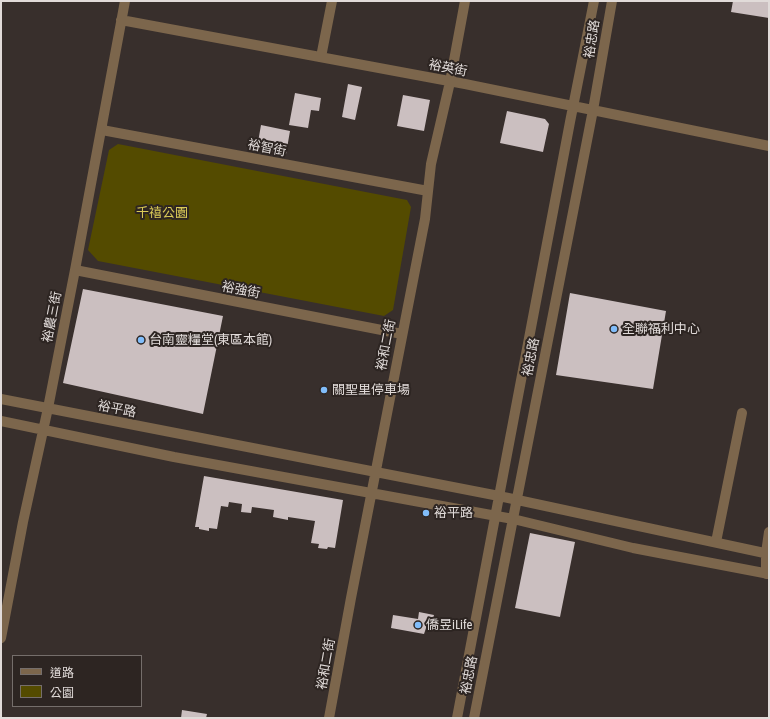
<!DOCTYPE html>
<html>
<head>
<meta charset="utf-8">
<style>
	body { margin:0 }
	#map { position:relative; width:770px; height:719px; overflow:hidden; background:#382f2c; font-family:"Asap Condensed","Noto Sans TC",sans-serif }
	canvas { display:block }
	.frame { position:absolute; inset:0; border:2px solid #e1dbd9; pointer-events:none }
	.legend { position:absolute; left:12px; top:655px; width:130px; height:52px; box-sizing:border-box; background:#2d2522; border:1px solid #756e6b; margin:0; padding:5px 7px; list-style:none; font-size:12px; color:#e1dbd9 }
	.legend li { display:flex; align-items:center; gap:8px; height:20px }
	.legend b { width:20px; border:1px solid #756e6b }
</style>
</head>
<body>
<div id="map">
<canvas width="770" height="719"></canvas>
<div class="frame"></div>
<ul class="legend">
<li><b style="height:5px;background:#7c664c"></b>道路</li>
<li><b style="height:11px;background:#544b00"></b>公園</li>
</ul>
</div>
<script>
const context = document.querySelector('canvas').getContext('2d');
context.lineJoin = 'round';
function fillPath(path, color) { context.fillStyle = color; context.fill(path, 'evenodd'); }
const shape = rows => new Path2D(rows.map(r => 'M' + r).join(''));
function trace(path, color, width, dash) { context.strokeStyle = color; context.lineWidth = width; context.lineCap = dash ? 'butt' : 'round'; context.setLineDash(dash || []); context.stroke(path); }
function write(font, color, halo, rows, align = 'center') {
  context.font = font + ' "Asap Condensed","Noto Sans TC",sans-serif'; context.lineWidth = 4; context.setLineDash([]); context.textBaseline = 'middle'; context.strokeStyle = halo; context.fillStyle = color; for (const [text, x, y, turn = 0] of rows) {
    context.save(); context.translate(x, y); context.rotate((+turn || 0) * Math.PI / 180); context.textAlign = isNaN(turn) ? turn : align; if (halo) context.strokeText(text, 0, 0); context.fillText(text, 0, 0); context.restore();
  }
}
fillPath(shape([
	[118,144,407,200,411,207,393,310,384,316,98,261,88,250,109,150]
]), '#544b00');
fillPath(shape([
	[733,1,769,1,769,18,731,12],
	[348,84,362,87,355,120,342,117],
	[295,93,321,98,319,111,311,110,308,128,289,125],
	[403,95,430,100,424,131,397,126],
	[507,111,545,119,549,124,543,152,500,143],
	[261,125,290,131,286,154,257,148],
	[83,289,223,316,203,414,63,383],
	[570,293,666,311,653,389,556,375],
	[204,476,343,500,335,548,328,547,327,549,318,548,319,544,311,543,315,521,288,517,288,520,273,517,274,510,252,507,251,513,241,512,242,504,229,502,228,507,221,506,217,529,209,528,209,531,199,529,199,527,195,527],
	[530,533,575,542,560,617,515,608],
	[419,612,434,615,433,619,446,622,444,631,426,628,424,634,391,628,393,615,418,619],
	[182,710,207,714,206,718,181,718]
]), '#cbbfc0');
trace(shape([
	[121,20,465,84,769,146],
	[321,57,332,1],
	[102,130,428,191],
	[75,270,402,334],
	[1,399,499,496,769,554],
	[1,421,174,457,513,519,633,548,769,574],
	[716,542,742,413],
	[766,574,766,553,769,532],
	[1,638,23,522,48,408,75,270,125,1],
	[329,718,351,598,425,219,431,164,450,82,465,1],
	[457,718,570,122,594,1],
	[474,718,593,110,612,1]
]), '#7c664c', 10);
for (const [x, y, r, color] of [
	[614,329,4,"#81bdfa"],
	[141,340,4,"#81bdfa"],
	[324,390,4,"#81bdfa"],
	[426,513,4,"#81bdfa"],
	[418,625,4,"#81bdfa"]
]) { const dot = new Path2D(); dot.arc(x, y, r, 0, 2 * Math.PI); context.fillStyle = color; context.fill(dot); trace(dot, '#2d2522', 1.5); }
write('13px', '#e1dbd9', '#2d2522', [
	["裕忠路",592,39,-81],
	["裕英街",448,68,11],
	["裕智街",267,148,11],
	["裕強街",241,290,11],
	["裕農三街",52,317,-79],
	["裕和二街",386,345,-79],
	["裕忠路",531,357,-79],
	["裕平路",117,409,11],
	["裕和二街",326,664,-80],
	["裕忠路",469,675,-79]
]);
write('13px', '#daca57', '#2d2522', [
	["千禧公園",162,213]
]);
write('13px', '#e1dbd9', '#2d2522', [
	["全聯福利中心",622,329],
	["台南靈糧堂(東區本館)",149,340],
	["關聖里停車場",332,390],
	["裕平路",434,513],
	["僑昱iLife",426,625]
], 'left');
</script>
</body>
</html>
